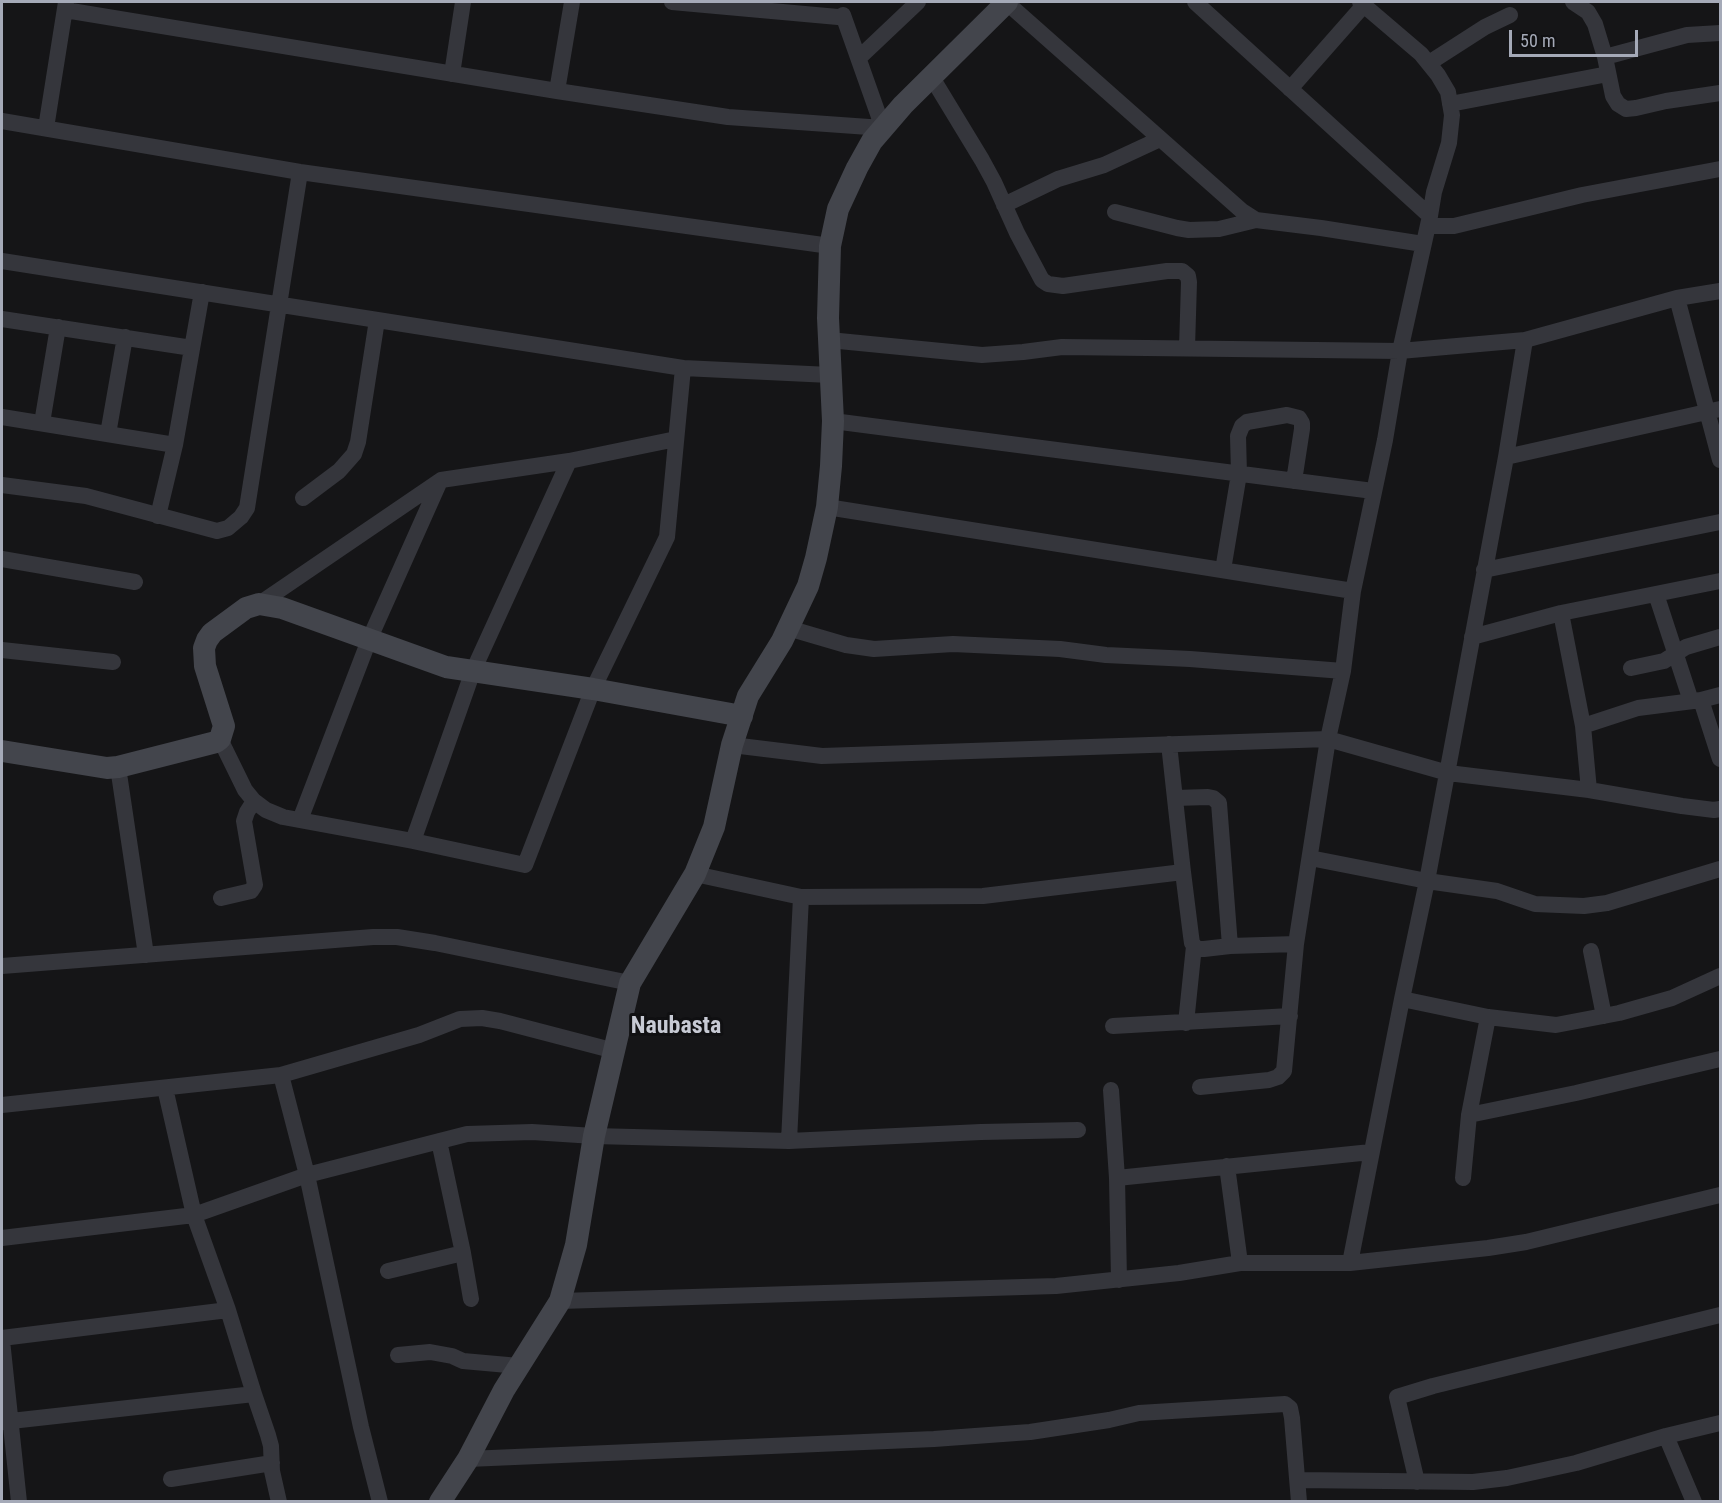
<!DOCTYPE html>
<html>
<head>
<meta charset="utf-8">
<style>
	body { margin:0 }
	#map { position:relative; width:1722px; height:1503px; overflow:hidden; background:#151517; font-family:"Roboto Condensed",sans-serif }
	canvas { display:block }
	.frame { position:absolute; inset:0; border:3px solid #a5aab8; pointer-events:none }
	.scale { position:absolute; left:1509px; top:30px; width:129px; height:27px; box-sizing:border-box; border:3px solid #a5aab8; border-top:0; padding-left:8px; font-size:18px; line-height:21px; white-space:nowrap; color:#a5aab8; -webkit-text-stroke:4px #101012; paint-order:stroke }
</style>
</head>
<body>
<div id="map">
<canvas width="1722" height="1503"></canvas>
<div class="frame"></div>
<div class="scale">50 m</div>
</div>
<script>
const context = document.querySelector('canvas').getContext('2d');
context.lineJoin = 'round';
const shape = rows => new Path2D(rows.map(r => 'M' + r).join(''));
function trace(path, color, width, dash) { context.strokeStyle = color; context.lineWidth = width; context.lineCap = dash ? 'butt' : 'round'; context.setLineDash(dash || []); context.stroke(path); }
function write(font, color, halo, rows, align = 'center') {
  context.font = font + ' "Roboto Condensed",sans-serif'; context.lineWidth = 6; context.setLineDash([]); context.textBaseline = 'middle'; context.strokeStyle = halo; context.fillStyle = color; for (const [text, x, y, turn = 0] of rows) {
    context.save(); context.translate(x, y); context.rotate((+turn || 0) * Math.PI / 180); context.textAlign = isNaN(turn) ? turn : align; if (halo) context.strokeText(text, 0, 0); context.fillText(text, 0, 0); context.restore();
  }
}
trace(shape([
	[672,2,838,17],
	[1006,2,1242,211,1256,220,1321,228,1423,244],
	[1195,2,1430,216,1400,351,1385,440,1353,591,1343,671,1328,739,1296,944,1284,1071,1278,1077,1269,1080,1200,1087],
	[1360,2,1421,54,1438,75,1448,92,1452,115,1449,143,1434,192,1430,216],
	[1573,2,1588,12,1595,24,1605,57,1613,96,1618,104,1626,109,1636,108,1666,101,1720,93],
	[65,10,557,91,728,117,883,128,843,15],
	[862,55,918,2],
	[1605,57,1687,35,1720,33],
	[1429,63,1485,27,1510,15],
	[452,74,463,2],
	[931,76,982,160,994,182,1017,233,1042,280,1048,284,1063,286,1167,271,1182,271,1188,276,1189,282,1187,348],
	[1290,89,1364,5],
	[557,91,572,2],
	[1450,104,1608,74],
	[2,121,300,172,830,246],
	[46,128,66,2],
	[1004,205,1058,179,1104,165,1160,139],
	[1115,212,1177,228,1189,230,1219,229,1256,220],
	[1428,226,1454,226,1582,195,1720,169],
	[2,261,683,368,667,537,593,689,525,865,413,841,283,817,266,810,254,801,245,790,220,739],
	[1677,298,1720,460],
	[2,319,192,348],
	[829,340,982,355,1023,352,1062,347,1400,351,1525,340,1677,298,1720,291],
	[683,368,830,375],
	[2,417,175,445],
	[833,421,1373,491],
	[42,423,58,327],
	[108,434,125,337],
	[1506,457,1720,409],
	[2,485,86,496,217,531,228,528,241,517,247,508,300,172],
	[303,498,339,471,354,454,358,442,377,320],
	[827,507,1353,591],
	[158,516,175,445,202,292],
	[2,559,135,582],
	[1223,570,1239,474,1238,436,1242,426,1247,422,1287,415,1299,418,1302,423,1302,429,1294,481],
	[1484,570,1720,522],
	[1656,594,1691,701],
	[259,604,441,480,569,461,676,439],
	[1561,613,1583,726,1589,790],
	[788,628,846,645,874,649,953,644,1060,649,1106,655,1190,659,1343,671],
	[1472,637,1561,613,1720,581],
	[2,650,113,662],
	[1631,668,1664,661,1686,647,1720,637],
	[1701,700,1720,759],
	[1583,726,1638,708,1701,700,1720,695],
	[1169,744,1183,872],
	[732,745,822,756,1328,739,1448,773,1589,790,1682,806,1714,810,1720,809],
	[118,767,146,955],
	[1175,798,1208,797,1213,798,1219,803,1230,946],
	[300,820,369,640,440,481],
	[413,841,473,671,569,461],
	[1310,858,1427,881,1497,891,1535,904,1584,906,1607,903,1720,869],
	[695,874,801,897,983,896,1183,872,1191,936,1192,943,1197,949,1204,949,1230,946,1296,944],
	[221,898,251,891,255,885,244,821,247,812,254,801],
	[1591,951,1604,1016],
	[2,966,373,937,397,937,435,943,630,983],
	[1402,999,1488,1017,1556,1025,1619,1013,1672,998,1720,976],
	[1186,1023,1194,946],
	[1113,1026,1290,1016],
	[281,1075,307,1175,361,1427,380,1502],
	[1111,1090,1117,1178,1119,1280],
	[2,1105,281,1075,419,1035,460,1019,482,1018,500,1021,615,1051],
	[1469,1115,1576,1093,1720,1059],
	[439,1141,463,1253,471,1299],
	[789,1141,801,897],
	[1227,1166,1240,1263],
	[1117,1178,1371,1152],
	[1463,1178,1469,1115,1488,1017],
	[2,1238,194,1215,307,1175,467,1134,532,1132,594,1136,789,1141,981,1132,1078,1130],
	[1350,1263,1402,999,1427,881,1506,457,1525,340],
	[388,1271,463,1253],
	[560,1301,1056,1286,1179,1273,1240,1263,1350,1263,1488,1248,1526,1242,1720,1195],
	[2,1338,228,1310],
	[2,1340,19,1502],
	[398,1355,430,1352,452,1356,463,1361,519,1366],
	[254,1394,268,1435,271,1446,272,1471,279,1502],
	[2,1422,254,1394,228,1310,194,1215,165,1088],
	[1666,1436,1694,1502],
	[468,1459,934,1439,1030,1432,1109,1420,1139,1413,1285,1404,1290,1408,1292,1418,1299,1502],
	[171,1479,272,1463],
	[1298,1480,1473,1482,1507,1478,1576,1463,1666,1436,1720,1423],
	[1417,1482,1397,1397,1433,1386,1720,1315]
]), '#35363c', 16);
trace(shape([
	[2,751,107,768,118,767,216,742,220,739,224,726,205,666,204,648,207,640,212,633,246,608,259,604,282,608,446,667,593,689,742,716],
	[440,1502,468,1459,504,1390,560,1301,576,1245,594,1136,630,983,695,874,714,827,732,745,748,696,782,641,808,586,816,558,827,507,831,466,833,421,828,318,830,246,838,209,857,168,872,141,903,105,1007,2]
]), '#43454c', 22);
write('bold 24px', '#c7cad4', '#101012', [
	["Naubasta",676,1027]
]);
</script>
</body>
</html>
